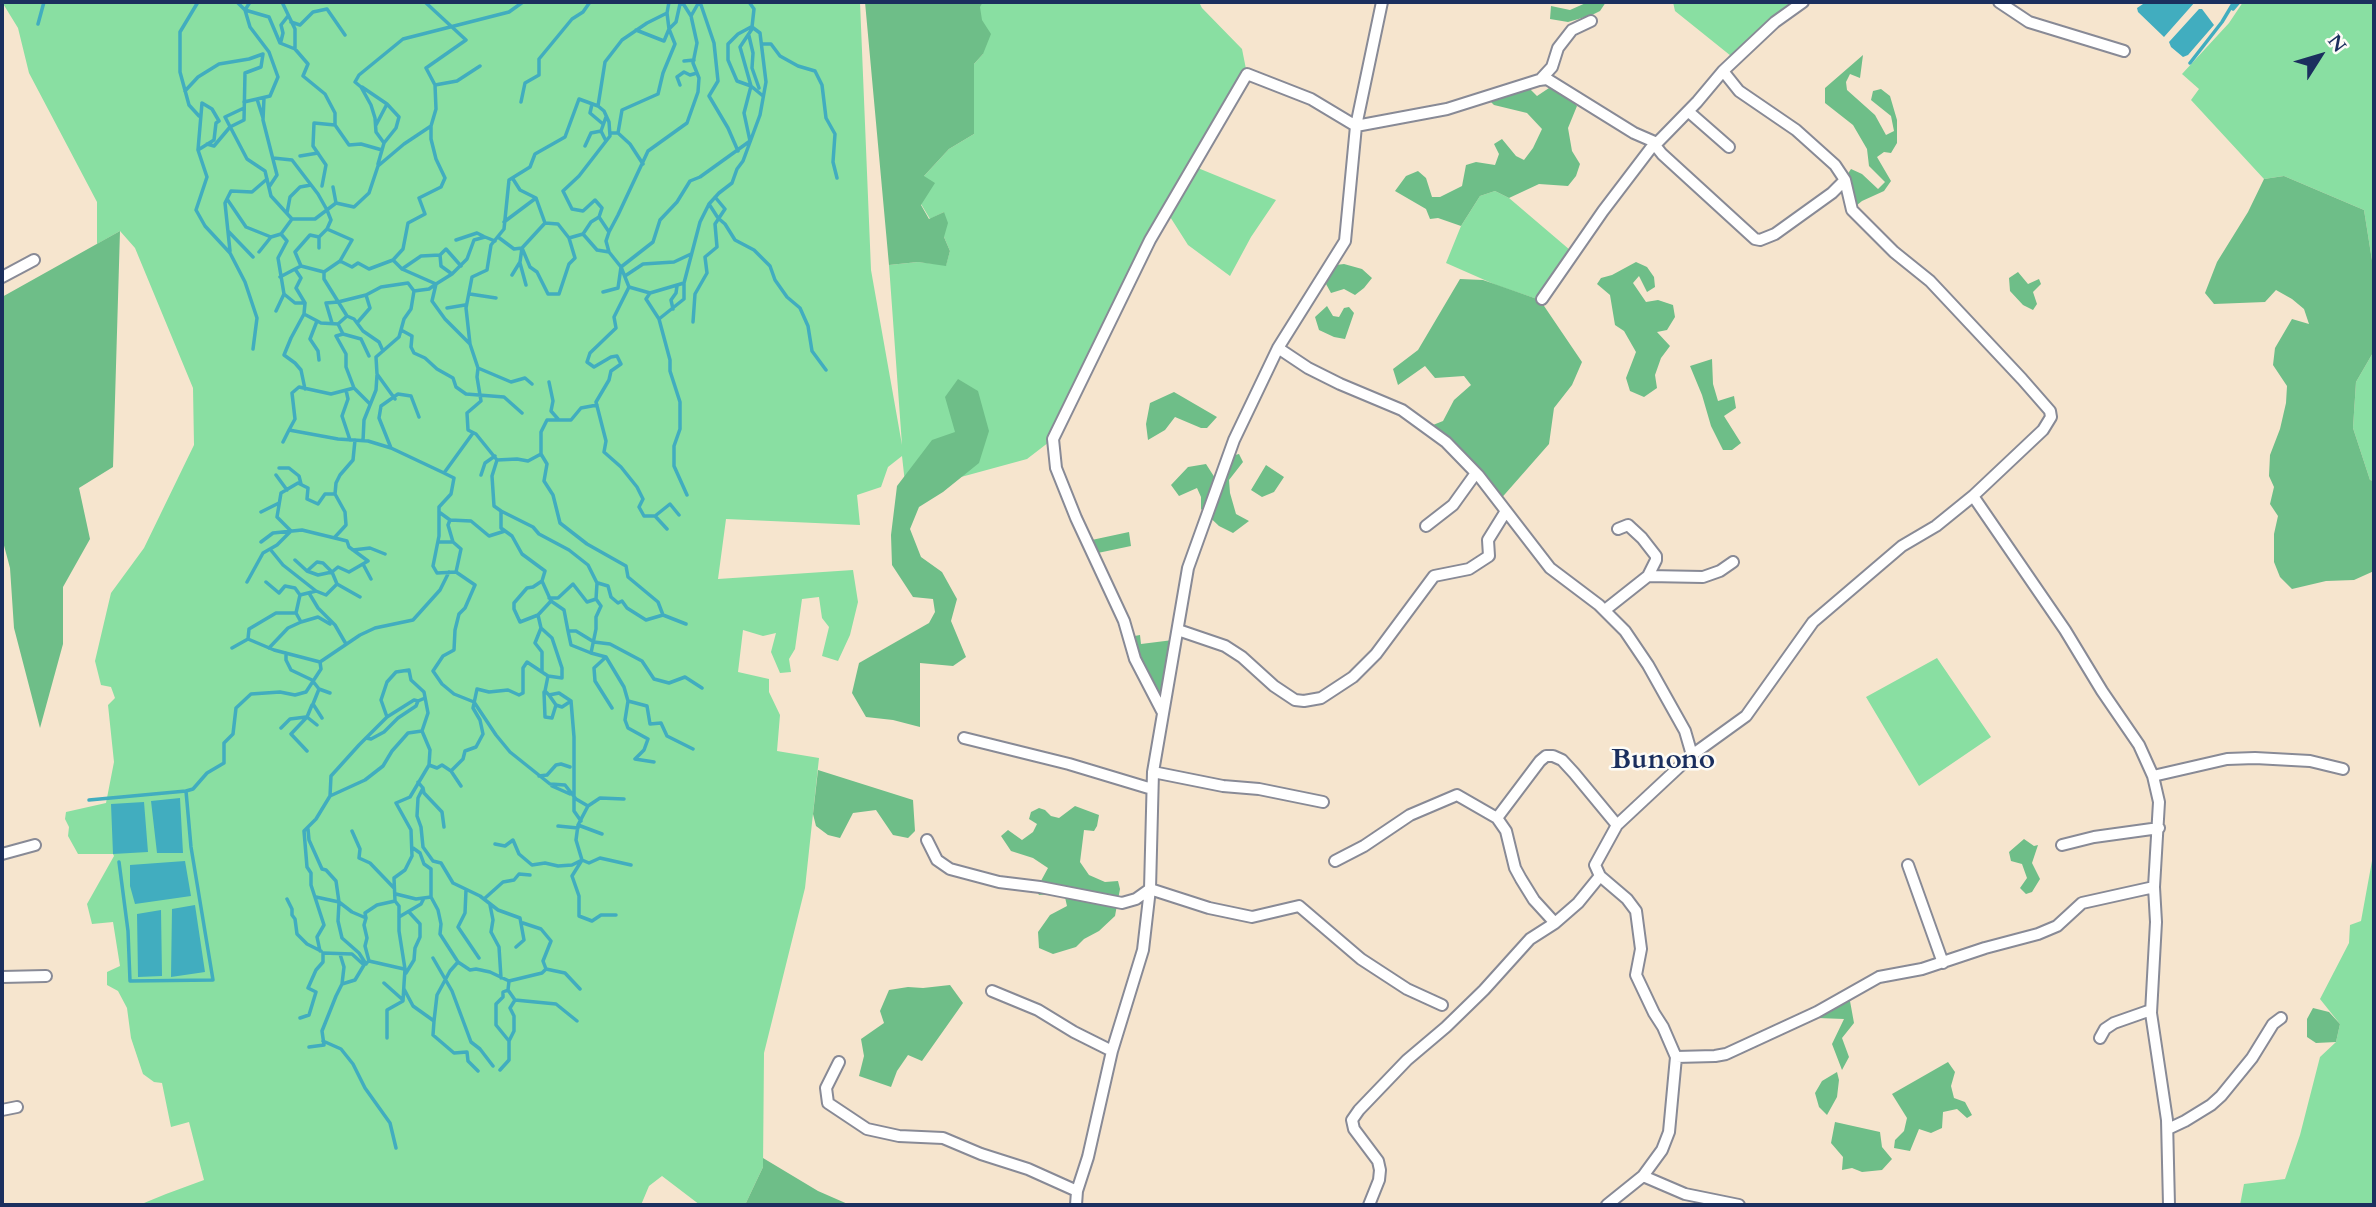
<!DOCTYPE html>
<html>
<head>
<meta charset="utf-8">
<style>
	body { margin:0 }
	#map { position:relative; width:2376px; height:1207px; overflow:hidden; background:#f6e5ce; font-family:Cardo,serif }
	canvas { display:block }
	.frame { position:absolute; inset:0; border:4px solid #1b2f5e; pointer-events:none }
	.north { position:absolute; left:2285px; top:21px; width:70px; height:70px; -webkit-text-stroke:5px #fdfcf7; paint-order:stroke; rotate:53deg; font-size:19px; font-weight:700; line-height:28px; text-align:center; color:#1b2f5e }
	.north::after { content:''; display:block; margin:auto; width:24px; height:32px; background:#1b2f5e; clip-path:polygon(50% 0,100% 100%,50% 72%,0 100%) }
</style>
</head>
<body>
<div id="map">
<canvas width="2376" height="1207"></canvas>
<div class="frame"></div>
<div class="north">N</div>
</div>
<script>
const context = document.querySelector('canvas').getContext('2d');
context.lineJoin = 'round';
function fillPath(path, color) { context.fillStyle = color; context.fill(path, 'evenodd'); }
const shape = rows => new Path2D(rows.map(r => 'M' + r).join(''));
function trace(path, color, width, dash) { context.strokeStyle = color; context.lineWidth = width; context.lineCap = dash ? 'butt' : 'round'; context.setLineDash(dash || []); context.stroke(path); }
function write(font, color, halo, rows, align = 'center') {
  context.font = font + ' Cardo,serif'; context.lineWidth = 5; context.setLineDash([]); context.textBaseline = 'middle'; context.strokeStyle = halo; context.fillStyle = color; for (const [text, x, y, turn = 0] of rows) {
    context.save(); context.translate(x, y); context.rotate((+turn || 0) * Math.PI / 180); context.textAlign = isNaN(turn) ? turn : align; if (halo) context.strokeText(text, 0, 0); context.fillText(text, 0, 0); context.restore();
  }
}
fillPath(shape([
	[2,2,860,2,871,270,902,445,889,265,918,262,946,265,950,251,944,237,944,212,930,219,921,204,924,176,949,149,974,134,974,64,983,54,979,7,983,2,1199,2,1202,8,1242,49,1247,74,1193,166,1276,200,1251,237,1230,276,1188,245,1167,212,1053,439,1027,459,906,492,902,456,888,467,881,487,857,495,860,525,726,519,718,579,853,570,858,602,850,635,838,661,822,656,829,627,822,618,819,597,802,599,795,649,789,659,791,672,780,673,771,652,776,633,763,636,743,630,738,672,769,679,769,692,780,715,777,751,819,758,805,888,764,1053,763,1167,745,1205,700,1205,662,1176,649,1186,641,1205,144,1205,144,1203,166,1194,204,1180,189,1122,171,1127,162,1083,154,1082,143,1074,131,1038,127,1008,118,991,107,985,107,972,120,966,113,922,92,924,87,904,114,856,113,854,78,854,68,836,69,827,65,819,66,812,106,803,114,762,108,705,115,698,111,687,101,685,95,661,111,593,144,548,194,445,193,388,135,248,120,231,97,244,97,202,29,73,18,28],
	[1673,2,1796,2,1736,60,1675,11],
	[2243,2,2374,2,2374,273,2364,210,2284,176,2264,179,2191,100,2199,89,2182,74,2229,23],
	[1495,191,1509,198,1577,256,1540,300,1496,285,1446,263,1461,226,1480,196],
	[2374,351,2374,481,2370,480,2353,428,2356,382],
	[1937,658,1991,737,1919,786,1866,697],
	[2374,850,2374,1205,2240,1205,2244,1184,2285,1179,2300,1135,2320,1057,2336,1042,2340,1024,2320,999,2349,943,2350,925,2361,921]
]), '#89dfa2');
fillPath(shape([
	[865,2,983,2,980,7,982,20,991,34,983,54,974,64,974,134,949,149,924,176,935,183,921,205,929,219,944,212,948,223,944,237,950,251,946,266,918,262,889,265],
	[1588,2,1606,2,1600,11,1592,15,1568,22,1550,19,1551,6,1570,10],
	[1863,55,1860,78,1850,74,1846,82,1847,90,1875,115,1886,135,1894,131,1891,116,1871,100,1873,91,1881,89,1890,96,1897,120,1897,143,1891,153,1884,152,1877,157,1891,181,1884,191,1862,201,1851,210,1845,178,1851,169,1862,174,1878,189,1885,182,1869,166,1867,149,1853,125,1825,103,1825,88],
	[1555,84,1577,106,1568,128,1572,151,1580,164,1576,176,1568,186,1539,184,1509,198,1495,191,1480,196,1461,226,1438,218,1430,219,1426,209,1395,191,1406,176,1418,171,1426,178,1432,197,1440,197,1462,186,1466,165,1476,162,1495,165,1499,154,1494,144,1502,139,1516,156,1524,160,1533,148,1542,129,1527,113,1494,105,1491,102,1528,87,1537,96],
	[2284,176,2364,210,2374,273,2374,351,2356,382,2353,428,2370,480,2374,481,2374,571,2354,580,2326,581,2292,589,2280,577,2274,562,2274,534,2278,516,2270,504,2274,487,2269,476,2270,455,2280,429,2286,403,2287,386,2273,365,2275,348,2292,319,2309,324,2304,309,2292,299,2276,290,2265,302,2214,304,2205,293,2217,262,2248,212,2264,179],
	[120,231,113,467,79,488,90,539,63,587,63,644,40,728,14,628,10,568,2,538,2,297],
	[1636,262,1647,267,1654,277,1655,287,1647,292,1639,276,1633,283,1646,302,1658,300,1673,305,1675,317,1667,330,1657,332,1670,346,1661,358,1655,375,1657,388,1644,397,1630,391,1626,378,1636,352,1624,331,1615,325,1610,295,1597,284,1601,278,1612,275],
	[1344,264,1362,269,1372,278,1364,288,1355,295,1344,289,1331,293,1326,284,1328,266],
	[2018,272,2028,284,2039,279,2041,284,2033,292,2037,304,2033,310,2023,305,2010,291,2009,278],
	[1460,279,1483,280,1540,300,1582,362,1572,385,1554,408,1549,444,1498,502,1428,427,1443,421,1454,400,1471,385,1464,376,1435,378,1425,366,1398,385,1393,369,1418,350],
	[1327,306,1333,316,1339,317,1344,308,1349,307,1354,313,1345,339,1334,337,1319,330,1315,317],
	[1712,359,1713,384,1718,401,1734,396,1736,408,1724,416,1741,443,1732,450,1723,450,1711,426,1702,395,1690,366],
	[958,379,978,391,989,431,979,463,943,492,919,507,910,529,921,557,942,572,957,599,951,621,966,657,953,666,920,663,920,727,893,720,866,717,852,693,859,663,929,623,935,612,933,599,913,597,892,565,891,535,897,486,932,440,955,432,945,397],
	[1174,392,1217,417,1207,428,1201,428,1175,417,1165,430,1148,440,1146,424,1150,403],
	[1239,454,1243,462,1229,480,1230,493,1236,514,1249,521,1233,533,1219,526,1201,509,1201,497,1197,488,1179,496,1171,485,1188,467,1206,464,1215,478,1222,458],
	[1266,465,1284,477,1274,492,1262,497,1251,490],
	[1129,532,1131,546,1093,554,1087,541],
	[1140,635,1141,644,1173,640,1161,697,1135,659,1129,637],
	[818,770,913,800,915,831,908,838,893,835,876,810,853,813,840,838,828,835,816,826,813,814],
	[1075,806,1099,815,1097,826,1094,831,1084,830,1080,862,1089,875,1105,882,1118,881,1120,889,1115,916,1099,931,1084,939,1076,947,1053,954,1039,948,1038,932,1050,915,1067,906,1064,893,1039,895,1036,890,1048,868,1033,858,1011,851,1001,836,1008,830,1022,840,1033,832,1037,824,1029,819,1031,812,1039,808,1045,810,1051,816,1059,818],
	[2024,839,2034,846,2038,845,2032,863,2040,879,2032,892,2026,894,2020,888,2027,878,2022,864,2011,861,2009,852],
	[950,985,963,1003,922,1061,908,1055,897,1071,891,1087,859,1076,864,1056,861,1039,884,1023,880,1011,889,990,908,987,923,988],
	[1844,996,1850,1001,1854,1023,1842,1038,1849,1057,1842,1070,1832,1044,1844,1019,1818,1018,1814,1012],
	[2313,1008,2329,1012,2340,1024,2336,1042,2316,1043,2307,1037,2307,1019],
	[1948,1062,1955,1072,1951,1086,1954,1098,1965,1102,1972,1115,1967,1118,1957,1109,1943,1112,1942,1128,1931,1133,1919,1129,1910,1151,1894,1148,1895,1140,1904,1131,1907,1118,1892,1094],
	[1837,1072,1839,1080,1837,1097,1827,1115,1819,1107,1815,1093,1822,1081],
	[1835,1122,1880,1132,1882,1147,1892,1159,1882,1170,1862,1172,1852,1168,1842,1170,1843,1157,1831,1143],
	[763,1158,818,1191,850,1205,745,1205,763,1167]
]), '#6ebe88');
fillPath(shape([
	[2146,2,2195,2,2164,37,2138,12,2137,8],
	[2199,9,2202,9,2214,25,2188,55,2183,57,2171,47,2169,42],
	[180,798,183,853,157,853,151,801],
	[144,802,148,852,113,854,111,804],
	[185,861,191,896,135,904,130,886,130,865],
	[195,905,205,972,171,977,172,909],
	[161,910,162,976,138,977,137,914]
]), '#41adbf');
trace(shape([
	[198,2,180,32,180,72,189,105,199,116],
	[237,2,245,10,250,27,269,52,278,77,270,96,244,102],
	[250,2,245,10,269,17,280,43,295,49,308,64,303,76,325,94,335,113,335,125,349,145,361,144,382,150],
	[282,2,295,29,295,49],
	[406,2,420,2],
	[700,2,714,43,718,81,709,96,728,128,738,151],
	[2233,9,2239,2],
	[691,16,699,2],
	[291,22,300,25,313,12,327,9,345,35],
	[38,24,44,2],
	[752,29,740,47,751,86,763,96],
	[636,30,664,41,669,29,676,22,680,4],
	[749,36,753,53,752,68,759,88],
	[281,41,283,33,281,25,288,16],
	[762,44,771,44,780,56,798,66,815,71,822,85,826,118,835,134,833,162,837,178],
	[684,61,694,60],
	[2190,63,2222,22,2234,2],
	[435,85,457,81,480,66],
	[680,85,677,77,684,72,690,75,697,73],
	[362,87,387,104,399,117,396,128,384,143],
	[185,91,198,77,219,64,249,59,263,54],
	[264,98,263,120,277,175,269,187],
	[257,99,263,118],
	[521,102,525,83,539,75,539,59,572,19,583,12,590,2],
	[592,104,590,113,603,124],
	[598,106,604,111,609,122,610,136,579,176,563,191,572,209,583,211,595,200,602,208,599,217,609,232,606,241,609,252,621,267,629,287,614,317,616,328,590,353,587,362,594,367,611,357,617,356,621,364,611,371,609,380,596,402,606,441,604,452,621,467,637,487,643,499,639,507,644,516,655,516,667,529],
	[244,108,225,117,247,159,265,171,271,196,292,219,281,234,271,237,259,252],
	[219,121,212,109,202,103,198,150,207,177,196,210,205,226,230,253,245,282,257,318,253,349],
	[376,125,387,104],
	[610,133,618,133,630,144,643,164],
	[618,133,622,110,658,94,663,73,675,44,669,29,667,13],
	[606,141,601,131,606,117],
	[207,144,214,146,230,127,244,120,245,73,261,67,263,54],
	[585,146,591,133,601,131],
	[198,150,214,140,216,123,219,121],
	[300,156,318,153],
	[273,158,292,160,318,194,327,210,331,220,327,229,352,240,340,261,324,272,324,279,347,316,338,324,343,334,361,339,369,356],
	[378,164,384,143,376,132,375,118,371,105,361,87,355,82,359,75,403,39,509,12,523,2],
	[513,179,520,190,536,198,545,223,558,224,569,238],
	[322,186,326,165,313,146,314,123,335,125],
	[333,187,336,203],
	[227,199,246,227,271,237],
	[709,204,718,218,725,224,735,240,754,250,770,266,775,280,787,297,800,308,808,326,812,351,826,370],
	[287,213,290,197,300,187,311,185],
	[292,219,315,219,336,203,354,207,369,193,378,166,404,144,431,126,436,109,435,85,426,68,466,40,425,2],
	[504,222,536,198],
	[228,231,253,257],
	[609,232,618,215,648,151,687,123,698,92,699,78,693,63,697,43,691,16,684,5,677,2],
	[583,234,597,250,609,252],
	[319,237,310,235,295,252,301,266,324,272],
	[498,237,514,249,522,248,530,267,537,272,548,294,559,294,569,264,575,258,569,238,583,234,591,222,599,217],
	[456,240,477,233,483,236],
	[319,248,319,237,327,229],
	[230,251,225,203,231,191,252,192,267,179],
	[440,255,441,266,452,274],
	[393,260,403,249,408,223,425,214,419,198,441,187,445,178,436,159,431,139,431,126],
	[340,261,352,267,358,263,369,269,393,260,402,269,436,284,429,289,414,291,411,309,404,319,399,337,376,357,377,374,395,399],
	[520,263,526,285],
	[301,266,295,269,301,278,296,288,305,303],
	[402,269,421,256,440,255,446,249,461,266],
	[512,275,520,262,522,248,545,223],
	[625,276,643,264,674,262,691,254],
	[280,277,295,269],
	[629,287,650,293,684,283,700,222,709,204,719,193,732,183,737,169,743,161,760,115,766,82,760,33,752,27,754,9,749,2],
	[603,292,618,288,621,267,653,242,660,220,677,202,690,181,700,177,750,141,744,113,751,86,737,81,728,60,728,44,738,34,751,27],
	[650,293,646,299,659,319,670,360,670,371,680,402,680,429,674,446,674,466,687,495],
	[284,294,295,303,305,303,304,314],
	[470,294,496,298],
	[447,308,465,305],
	[673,309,671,300,676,293,677,286],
	[276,311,284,294,278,258,287,241,281,234],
	[347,316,354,319,363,331,379,342,383,351],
	[659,319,684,299,684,283],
	[317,321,310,339,318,351,319,360],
	[693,322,695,294,707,273,705,257,717,247,715,224,725,209,715,197],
	[332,323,326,303,338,302,366,295],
	[357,323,370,308,366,295,381,287,408,283,414,291],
	[401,330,412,336,411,347,414,353,425,358,437,369,453,378,456,387,466,394,504,397,522,413],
	[470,344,445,319,432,301,436,284,452,274,467,259,474,240,485,237,495,241],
	[478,368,511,382,525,378,532,384],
	[549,382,553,401,551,411,558,419],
	[354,388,370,404],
	[305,389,301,370,295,363,284,355,291,338,304,314,321,323,338,324],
	[346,390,348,399,342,416,350,440],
	[289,430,295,419,292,393,299,387,331,394,354,388,346,367,346,354,336,336,343,334],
	[363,441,364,420,376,390,377,375],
	[283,442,289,430,338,439,368,441,391,448,444,473,473,433],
	[391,448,379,418,381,406,398,394,411,396,419,417],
	[541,454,541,432,547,420,571,420,581,408,597,405],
	[497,460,517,459,528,461,541,454,547,464,544,481,553,495,560,523,587,544,626,566,628,577,658,602,663,615],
	[279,468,289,468,299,476,301,484],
	[444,473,454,478,451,494,439,507,439,536,433,566,437,573,456,572],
	[276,475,287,490],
	[481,475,485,463,495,456],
	[501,511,533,527,539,534,569,550,588,565,597,583,596,599,601,606,596,617,596,629,591,653,606,657,624,687,628,701,647,706,650,724,661,723,667,736,693,749],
	[261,512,279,503],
	[439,512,450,520,471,521,489,536,505,531],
	[655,516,670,504,679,515],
	[450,520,448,525,453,542,461,549,456,572,475,585,465,608,459,614,455,630,454,650,443,656,433,671,442,684,454,694,474,702,496,735,510,752,550,784,565,785,576,799,588,806,600,798,624,799],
	[335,537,346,525,345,512,335,494,336,483,340,475,353,460,355,440],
	[438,542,453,542],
	[270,549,283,565,316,591],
	[353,550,370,548,385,554],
	[295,560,307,571,318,575,332,572],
	[363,564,371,579],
	[307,571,317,562,323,563,332,572],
	[247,582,263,553,277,545,291,531,277,517,281,493,298,483,308,488,307,499,318,504,325,494,335,494],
	[266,582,279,593,285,586,295,588,300,595],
	[598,583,608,586,611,597,618,603,622,601,627,608,646,620,663,615,686,624],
	[337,584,360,597],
	[309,593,318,608,335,625,346,644],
	[549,598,558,598,573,584,587,602,596,599],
	[551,601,564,610,568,631,576,631,594,642,610,644,642,661,654,679,669,683,685,677,702,688],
	[538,615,520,622,514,609,514,603,527,588,533,587,542,581],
	[301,622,318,617,330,624],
	[541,628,552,638,562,668,562,678,548,676],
	[568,631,571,645,591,653],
	[248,639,274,650,320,662,360,635,375,628,413,620,440,590,449,572],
	[232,648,248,639,249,629,276,613,296,613,300,595,316,591,326,595,337,584,332,572,338,567,349,572,368,561,349,547,347,541,302,530,273,533,261,542],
	[269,648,288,628,301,622,296,613],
	[286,653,286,660,291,670,312,680,319,689,330,693],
	[606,657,594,668,595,681,612,708],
	[542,672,548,676,545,691,549,695,559,693,571,701,574,737,574,811,581,821],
	[319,689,313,704,322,718],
	[544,692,545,717,552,718,556,705],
	[549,695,556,705,562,707,571,701],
	[628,701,625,720,628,728,648,739,644,750,635,759,654,762],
	[312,705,307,717,317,725],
	[307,717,291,734,307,751],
	[281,728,290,719,306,717],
	[366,738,371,739,384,732,398,718,416,706,418,701],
	[429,765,437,768,442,765,451,771,461,786],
	[451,771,463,759,465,751,476,747,483,734,480,720,473,708,477,689,489,692,508,690,519,695,523,693,523,668,527,662,542,672,542,652,535,643,541,628,538,615,551,601,542,581,545,571,522,554,512,536,501,528,501,511,494,506,492,476,497,460,476,434,468,430,467,413,481,401,477,377,478,368,470,344,466,308,472,277,487,270,491,245,504,229,509,180,530,167,535,154,565,137,579,99,598,106,605,62,622,40,647,23,667,13,669,2],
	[539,776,547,775,556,765,561,764,570,767],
	[418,782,423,788,418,798,417,816,421,827,423,847,433,861,441,863,453,883,480,896,498,910,520,918,524,940,516,947],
	[552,786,570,794],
	[423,788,424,793,442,812,444,827],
	[330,796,331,776,359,745,387,717,414,700,418,701,425,698],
	[89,800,186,791],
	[588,806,578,825,576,840,582,860,572,876,579,896,579,916,592,921,601,915,616,915],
	[578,825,602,834],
	[558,826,578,828],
	[308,829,309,840,322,869,326,870,336,881,339,902,338,921,342,938,359,953,366,964],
	[352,831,360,849,359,858,370,863,394,888],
	[495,844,505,846,513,840,519,854,532,865,545,863,558,866,572,865,582,860,589,863,600,858,631,865],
	[119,862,128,931,130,981,213,980,191,847,186,791,193,789,207,773,224,763,224,743,233,734,236,708,251,694,280,692,295,695,306,692,321,669,320,662],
	[466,890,465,913,458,927,479,958],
	[396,894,416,899,431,897],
	[316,897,339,902,352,912,366,918],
	[287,899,292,909,292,915,295,919,297,934,307,944,321,951],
	[484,899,503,882,514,880,519,874,530,875],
	[490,905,493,920,491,932,499,947,501,978],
	[399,917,421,904,424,898],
	[523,923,541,929,551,941,543,961,546,969],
	[320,951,317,937,324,925,311,885,311,873,307,867,304,831,316,819,330,796,365,780,383,766,392,751,408,733,422,731],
	[340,954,344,967,342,984],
	[433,958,452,991,471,1042,480,1049,493,1066],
	[369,961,404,969],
	[458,962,470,970,476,969,490,972,509,981,508,990,515,1000,556,1004,577,1021],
	[546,969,565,973,580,989],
	[406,973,414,960,415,948,420,937,420,924,409,912],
	[509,981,542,973,546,969],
	[384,983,403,1000],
	[404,989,413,1006,434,1021,437,995,450,971,458,962,440,934,441,924,438,910,431,897,431,869,424,864,420,853,413,848],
	[508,990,503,992,503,997,496,1004,496,1025,509,1041],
	[300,1018,309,1015,316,992,308,988,316,970,323,962,323,953,352,954,364,965,369,961,365,946,367,938,364,925,366,918,365,913,377,905,395,901,394,878,405,870,412,856,411,830,396,803,410,797,429,765,430,750,422,731,428,713,424,692,411,680,409,670,396,672,387,682,381,700,387,717],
	[434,1021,433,1035,454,1053,467,1052,468,1061,478,1071],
	[387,1038,387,1010,403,1001,404,984,405,969,399,931,399,906,395,901],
	[323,1041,341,1049,353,1064,365,1088,390,1123,396,1148],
	[309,1047,324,1045,322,1031,336,996,342,984,355,980,364,965],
	[500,1070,509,1060,509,1041,514,1031,514,1016,510,1008,515,1000]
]), '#41adbf', 3.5);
const minor = shape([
	[1999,2,2029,22,2124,51],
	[1540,80,1552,67,1558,48,1572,30,1591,21],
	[1689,112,1729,147],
	[2,277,34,260],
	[1542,299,1603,211,1654,144,1662,154,1755,239,1760,240,1775,234,1832,193,1845,180],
	[1278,348,1308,368,1340,384,1402,410,1446,442,1479,476,1550,568,1599,605,1625,631,1648,665,1685,731,1692,755],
	[1973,496,2065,630,2102,691,2139,745,2153,776,2159,802,2154,887,2156,922,2151,1013,2167,1120,2169,1205],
	[1426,526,1453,505,1476,473],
	[1648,576,1703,577,1720,571,1733,562],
	[1605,610,1648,576,1656,560,1656,556,1642,538,1628,525,1618,529],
	[1178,630,1225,646,1242,657,1274,686,1295,700,1304,701,1321,698,1353,677,1376,654,1434,576,1469,569,1489,556,1488,540,1506,511],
	[1162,711,1135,659,1124,621,1076,518,1056,468,1053,439,1150,240,1247,74,1311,99,1356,126,1447,109,1539,80,1547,79,1634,133,1657,143,1697,102,1723,71,1775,22,1803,2],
	[964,738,1069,764,1152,789],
	[1153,772,1223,786,1259,789,1323,802],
	[2153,776,2227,759,2255,758,2310,761,2343,769],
	[1497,818,1540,761,1546,756,1553,756,1562,760,1574,773,1617,825],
	[927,840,937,860,950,869,999,882,1040,887,1122,903,1136,899,1150,889,1209,908,1252,917,1299,906,1361,959,1407,989,1442,1005],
	[2062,845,2094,837,2159,828],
	[2,854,35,845],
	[1335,861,1364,846,1410,815,1457,795,1497,818,1506,831,1515,868,1521,879,1534,900,1555,923],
	[1908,865,1943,963],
	[2,977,46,976],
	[992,991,1038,1010,1074,1032,1112,1051],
	[2100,1038,2105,1029,2114,1023,2151,1010],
	[1676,1057,1715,1056,1726,1054,1817,1012,1879,977,1922,969,1985,948,2038,934,2057,926,2082,903,2154,887],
	[839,1062,826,1088,828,1103,867,1129,899,1136,943,1138,981,1154,1028,1169,1077,1191],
	[2,1110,17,1107],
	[2168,1129,2185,1121,2211,1105,2221,1096,2252,1058,2273,1024,2281,1018],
	[1643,1176,1685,1194,1739,1205],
	[1076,1205,1077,1191,1088,1157,1112,1051,1143,950,1150,889,1153,772,1188,568,1234,440,1278,348,1345,241,1356,126,1382,2],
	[1369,1205,1379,1180,1380,1170,1378,1161,1354,1129,1352,1120,1359,1110,1407,1060,1446,1027,1484,990,1530,939,1555,923,1578,903,1600,876],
	[1607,1205,1643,1176,1662,1150,1669,1132,1676,1057,1663,1027,1654,1013,1636,975,1641,949,1636,911,1627,899,1600,876,1595,865,1617,825,1692,755,1746,716,1813,622,1902,546,1936,526,1973,496,2043,430,2051,417,2050,411,2022,379,1930,281,1894,252,1852,210,1845,180,1835,165,1796,130,1739,91,1723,71]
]);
trace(minor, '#888a96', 14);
trace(minor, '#fff', 10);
write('bold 28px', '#1b2f5e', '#fdfcf7', [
	["Bunono",1663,762]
]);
</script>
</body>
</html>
